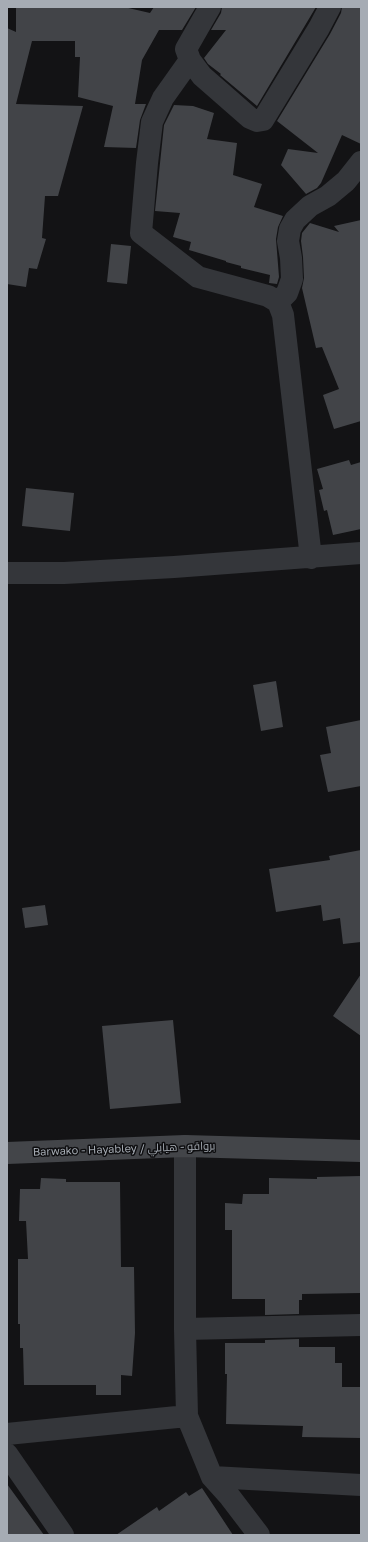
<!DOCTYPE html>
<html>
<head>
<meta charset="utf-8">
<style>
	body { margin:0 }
	#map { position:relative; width:368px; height:1542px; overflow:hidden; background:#131315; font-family:"Golos Text",sans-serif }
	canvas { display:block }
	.frame { position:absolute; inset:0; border:8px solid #a6acb4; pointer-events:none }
</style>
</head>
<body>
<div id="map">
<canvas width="368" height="1542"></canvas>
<div class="frame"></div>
</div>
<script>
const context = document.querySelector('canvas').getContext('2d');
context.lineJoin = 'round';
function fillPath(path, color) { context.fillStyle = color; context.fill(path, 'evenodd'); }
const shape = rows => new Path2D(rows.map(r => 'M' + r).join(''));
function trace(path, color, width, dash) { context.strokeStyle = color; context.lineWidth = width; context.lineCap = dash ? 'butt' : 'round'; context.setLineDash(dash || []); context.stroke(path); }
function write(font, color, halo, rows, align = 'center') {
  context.font = font + ' "Golos Text",Cairo,sans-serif'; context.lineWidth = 3; context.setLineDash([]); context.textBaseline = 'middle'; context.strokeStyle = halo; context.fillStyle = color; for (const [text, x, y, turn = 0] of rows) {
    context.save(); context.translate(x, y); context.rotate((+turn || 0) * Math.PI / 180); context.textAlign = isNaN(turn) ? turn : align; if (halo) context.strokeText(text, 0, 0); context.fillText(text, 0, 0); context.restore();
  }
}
fillPath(shape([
	[16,7,124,7,150,13,154,7,196,7,182,30,159,30,142,60,135,104,146,104,140,120,136,148,104,147,113,106,78,97,80,57,75,57,75,41,32,41,16,104,83,106,58,196,45,196,42,238,46,239,37,269,29,268,26,287,7,284,7,173,8,145,7,145,7,28,16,32],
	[222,7,316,7,257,106,220,75,221,74,208,64,204,58,226,30,211,30,221,13],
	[342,7,361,7,361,144,342,135,321,183,317,188,306,194,281,165,288,149,318,153,277,121,330,34,341,13],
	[174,105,193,106,214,113,207,139,237,143,233,175,262,184,254,207,283,216,278,227,276,239,279,277,277,284,269,283,270,275,241,268,241,266,226,262,226,261,189,250,191,242,173,237,180,213,155,211,164,125],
	[361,220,361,421,334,429,323,395,339,389,322,347,316,348,302,288,304,278,303,257,301,241,302,233,310,223,339,232,334,226],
	[111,244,131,246,127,284,107,282],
	[349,460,351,465,361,462,361,529,333,535,327,510,324,511,319,490,323,489,317,469],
	[26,488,74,493,70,531,22,526],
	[276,681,283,727,261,731,253,685],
	[361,720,361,786,328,792,320,755,331,753,326,727],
	[361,850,361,942,343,944,340,918,323,921,321,905,276,912,269,869,330,860,329,856],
	[45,905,48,925,25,928,22,908],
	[361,974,361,1036,333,1016],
	[173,1020,181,1103,110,1109,102,1026],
	[361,1176,361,1293,302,1294,302,1300,299,1300,299,1314,265,1315,265,1299,232,1299,232,1230,225,1230,225,1203,242,1204,243,1194,269,1194,269,1178,317,1179,317,1177],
	[41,1178,66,1179,66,1182,120,1182,121,1267,134,1267,135,1333,132,1376,121,1375,121,1395,96,1395,96,1385,24,1385,23,1348,20,1348,20,1324,18,1324,18,1259,28,1259,26,1221,19,1221,20,1189,40,1189],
	[299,1339,299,1347,335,1347,335,1363,342,1363,342,1387,361,1387,361,1438,302,1437,303,1426,226,1424,227,1374,225,1374,225,1343,265,1343,265,1340],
	[7,1484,44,1535,7,1535],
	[202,1488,233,1535,116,1535,157,1507,159,1511,186,1492,189,1496]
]), '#424448');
trace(shape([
	[210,7,186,49,190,60,163,98,152,122,147,163,141,233,198,277,268,296,278,302,283,315,311,558],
	[190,60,202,76,250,118,257,121,263,120,319,28,330,7],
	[278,302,287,293,292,279,291,258,288,241,290,229,295,220,310,206,328,196,346,181,361,162],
	[7,573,64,573,174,567,361,553],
	[185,1146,185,1329,187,1416,212,1477,230,1497,259,1535],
	[185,1329,361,1325],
	[7,1434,187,1416],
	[7,1454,63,1535],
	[212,1477,361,1485]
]), '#34363a', 22);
trace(shape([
	[7,1153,185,1146,361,1151]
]), '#434549', 22);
write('11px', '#a6acb4', '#0e0e10', [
	["Barwako - Hayabley / برواقو - هيابلي",124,1149,-2]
]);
</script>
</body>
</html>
